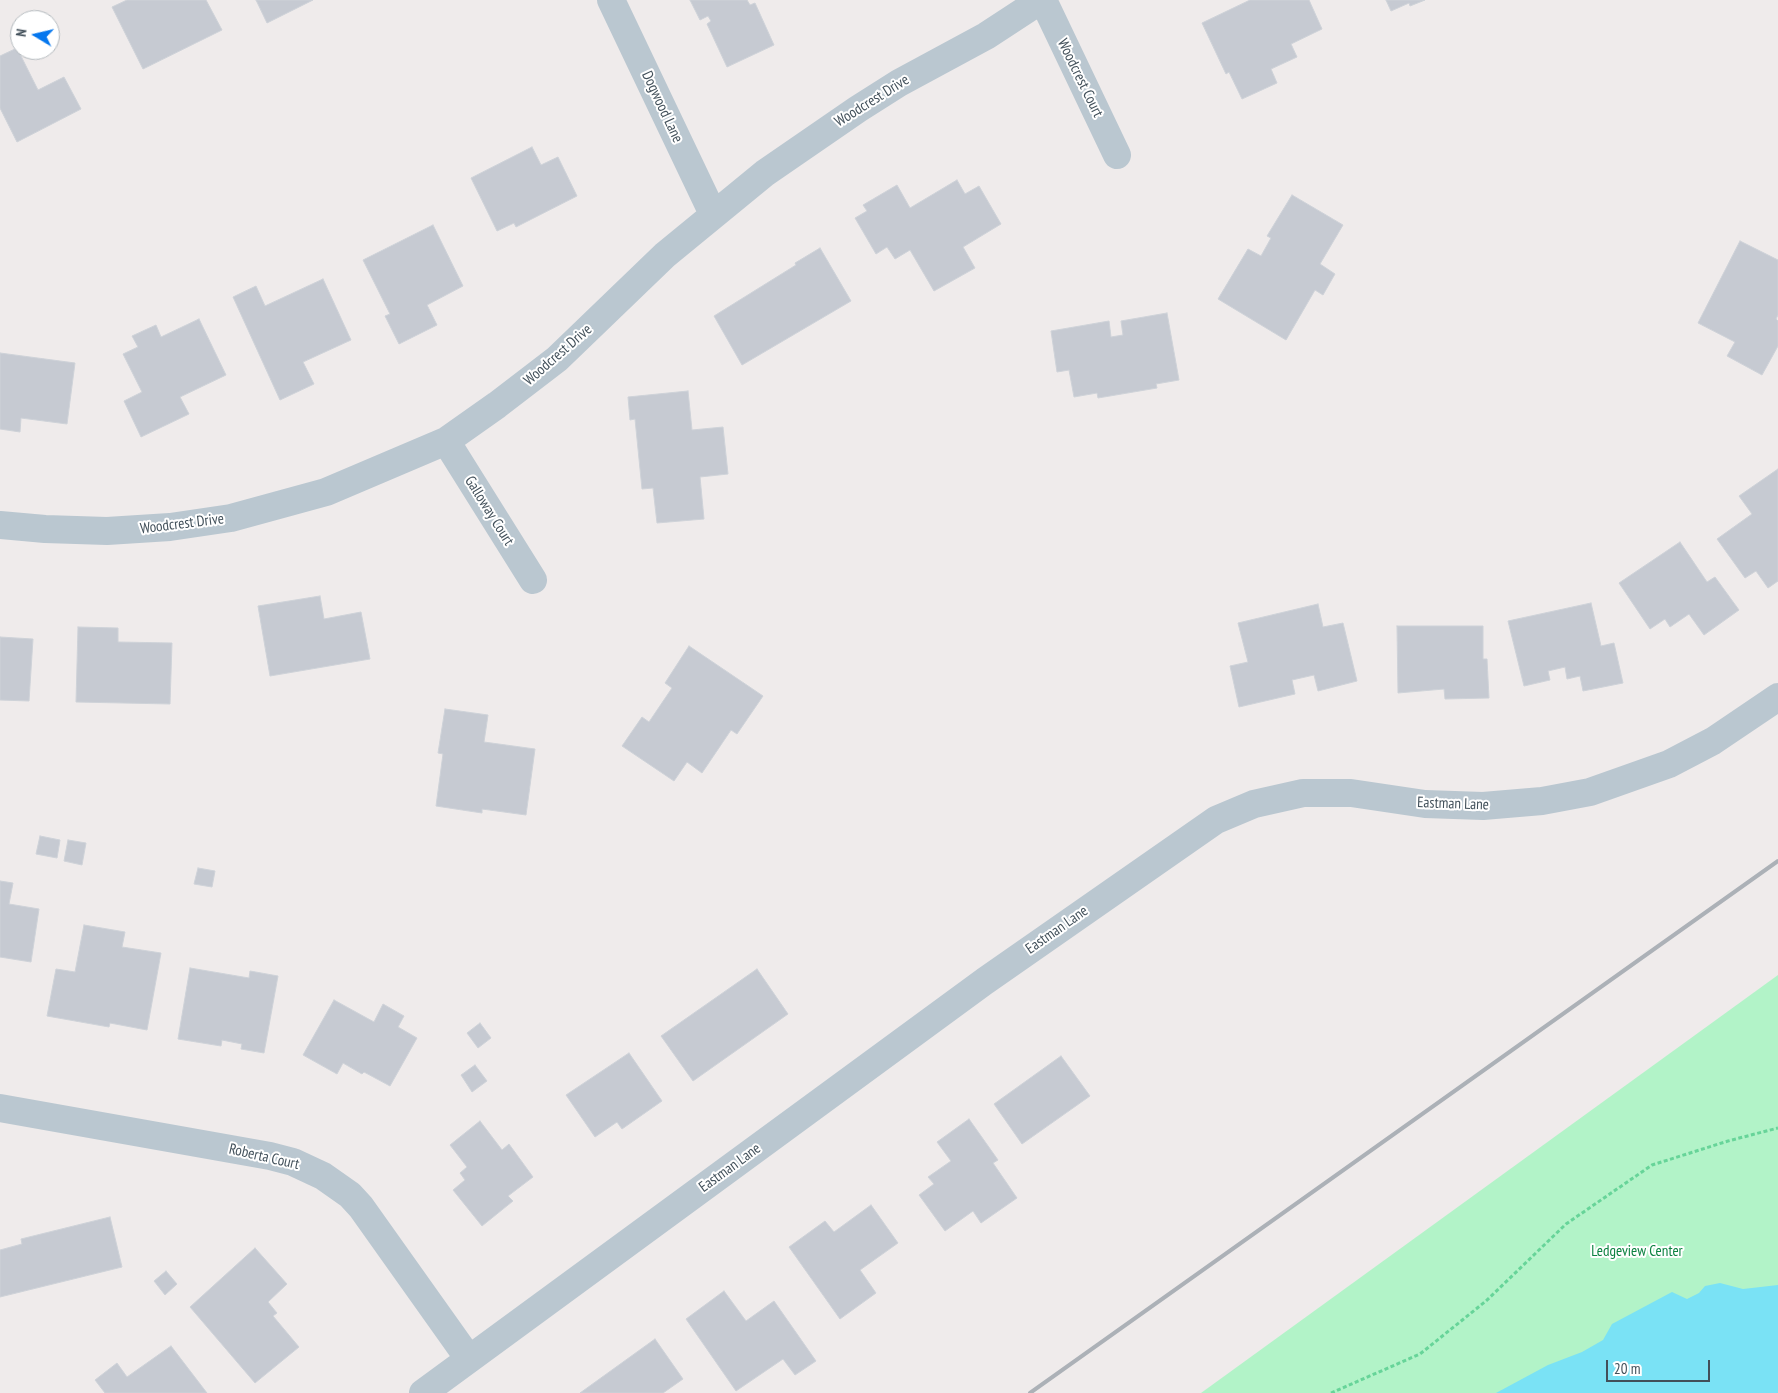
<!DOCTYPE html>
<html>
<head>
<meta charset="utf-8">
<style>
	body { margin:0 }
	#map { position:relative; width:1778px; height:1393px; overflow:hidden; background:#efebeb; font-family:"PT Sans Narrow",sans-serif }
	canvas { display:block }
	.north { position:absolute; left:10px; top:10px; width:50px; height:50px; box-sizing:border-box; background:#fff; border:1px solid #b3b9bd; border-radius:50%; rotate:279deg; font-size:14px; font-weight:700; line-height:20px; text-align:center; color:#42505a }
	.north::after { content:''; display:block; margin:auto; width:18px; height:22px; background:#0577ee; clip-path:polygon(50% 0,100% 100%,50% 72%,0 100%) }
	.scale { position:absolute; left:1606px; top:1360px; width:104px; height:22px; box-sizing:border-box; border:2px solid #42505a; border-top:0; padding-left:6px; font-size:15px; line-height:18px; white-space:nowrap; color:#42505a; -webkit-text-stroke:4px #fff; paint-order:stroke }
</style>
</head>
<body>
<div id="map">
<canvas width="1778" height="1393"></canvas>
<div class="north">N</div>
<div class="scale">20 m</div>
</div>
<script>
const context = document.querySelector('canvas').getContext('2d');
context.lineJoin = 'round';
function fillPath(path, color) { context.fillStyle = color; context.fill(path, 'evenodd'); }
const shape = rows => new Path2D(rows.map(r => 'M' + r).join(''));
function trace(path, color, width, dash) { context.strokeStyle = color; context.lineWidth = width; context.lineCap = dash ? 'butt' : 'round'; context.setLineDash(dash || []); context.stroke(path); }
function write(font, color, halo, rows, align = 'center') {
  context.font = font + ' "PT Sans Narrow",sans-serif'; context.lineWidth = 4; context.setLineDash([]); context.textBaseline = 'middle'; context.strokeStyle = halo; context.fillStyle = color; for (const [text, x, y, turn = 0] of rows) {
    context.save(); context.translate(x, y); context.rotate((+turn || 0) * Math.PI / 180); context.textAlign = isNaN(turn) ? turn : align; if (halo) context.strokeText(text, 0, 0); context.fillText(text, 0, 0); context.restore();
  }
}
fillPath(shape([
	[1778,975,1778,1393,1201,1393]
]), '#b2f3c8');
fillPath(shape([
	[1720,1283,1743,1289,1778,1285,1778,1393,1496,1393,1548,1365,1582,1352,1603,1340,1612,1324,1672,1292,1687,1299,1699,1293,1705,1286]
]), '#7ae2f5');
const building = shape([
	[127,0,206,0,222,30,143,69,112,7,127,0],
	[256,0,313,0,267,23,256,0],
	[690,0,747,0,750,5,755,3,774,45,727,67,707,24,711,21,708,16,700,20,690,0],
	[1250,0,1309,0,1322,29,1291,44,1297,57,1271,69,1277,83,1242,99,1229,72,1226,74,1202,23,1250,0],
	[1386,0,1425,0,1410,6,1409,3,1391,11,1386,0],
	[17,48,38,90,64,77,81,109,17,142,0,108,0,56,17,48],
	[532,147,541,165,558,157,577,196,516,227,514,223,497,231,471,178,532,147],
	[957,180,965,194,979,186,1001,224,963,247,975,268,934,291,910,250,895,259,887,247,876,254,855,218,867,211,863,205,897,185,910,208,957,180],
	[1292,195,1343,225,1320,264,1335,274,1323,295,1315,290,1286,340,1218,299,1248,249,1261,256,1271,238,1267,236,1292,195],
	[433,225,463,286,427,305,437,325,399,344,385,316,390,314,363,260,433,225],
	[1740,241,1778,260,1778,315,1776,319,1778,321,1778,346,1762,375,1727,356,1735,342,1698,323,1740,241],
	[820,248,851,301,742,365,714,316,796,265,795,263,820,248],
	[323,279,351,340,303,362,314,384,280,400,233,297,256,286,265,306,323,279],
	[1167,313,1179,380,1156,384,1157,388,1098,398,1097,393,1074,397,1069,370,1057,372,1051,331,1109,321,1111,337,1123,335,1121,321,1167,313],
	[199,319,226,375,180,397,189,414,141,437,124,401,142,392,123,354,138,347,132,336,156,325,161,337,199,319],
	[0,353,75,363,67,424,21,418,20,432,0,429,0,353],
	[688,391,692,430,723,427,728,474,700,477,704,519,657,523,653,488,642,489,635,419,630,420,628,397,688,391],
	[1778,469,1778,581,1768,588,1756,571,1745,578,1717,539,1752,514,1739,496,1778,469],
	[1680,542,1707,582,1715,577,1739,610,1704,635,1689,614,1670,627,1665,619,1650,629,1619,583,1680,542],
	[320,596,324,619,361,612,370,659,270,676,258,606,320,596],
	[1591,603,1601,646,1614,643,1623,683,1583,691,1580,676,1567,679,1565,667,1548,671,1550,680,1524,686,1508,621,1591,603],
	[1318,604,1323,627,1343,623,1357,681,1318,691,1314,675,1292,680,1295,694,1239,707,1230,666,1248,662,1238,623,1318,604],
	[1397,626,1483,626,1483,659,1487,659,1489,698,1445,699,1444,689,1398,693,1397,626],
	[78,627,118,628,118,642,172,643,170,704,76,702,78,627],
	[0,637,33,639,29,701,0,700,0,637],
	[689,646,763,696,737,734,731,730,702,773,687,762,674,781,622,746,642,717,649,722,672,688,665,683,689,646],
	[445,709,488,715,484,742,535,749,526,815,482,809,482,813,436,806,443,754,438,753,445,709],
	[40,836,60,840,57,858,36,854,40,836],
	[68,840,86,843,82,865,64,861,68,840],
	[198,868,215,871,212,887,194,884,198,868],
	[0,881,13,883,9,904,39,909,31,962,0,957,0,881],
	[84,925,125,932,122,947,161,953,147,1030,110,1023,109,1027,47,1016,56,969,75,972,84,925],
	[190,968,249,978,250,971,278,976,264,1053,241,1049,242,1044,222,1040,221,1046,178,1039,190,968],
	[757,969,788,1014,693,1081,661,1036,757,969],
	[334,1000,374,1022,383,1004,404,1016,398,1027,417,1038,390,1086,364,1072,362,1074,343,1063,337,1074,303,1055,334,1000],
	[480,1023,491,1038,478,1048,467,1033,480,1023],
	[629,1053,662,1101,622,1129,617,1122,595,1137,566,1095,629,1053],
	[1061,1056,1090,1096,1022,1144,994,1104,1061,1056],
	[475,1065,487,1081,472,1092,461,1075,475,1065],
	[969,1119,998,1160,993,1163,1017,1198,981,1223,973,1211,945,1231,919,1195,934,1184,928,1177,951,1161,937,1142,969,1119],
	[480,1121,502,1150,509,1144,533,1177,508,1196,513,1201,482,1226,453,1190,465,1180,460,1173,467,1167,450,1145,480,1121],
	[871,1205,898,1243,860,1270,876,1293,840,1319,789,1247,825,1221,834,1232,871,1205],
	[110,1217,122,1267,0,1297,0,1250,22,1244,21,1239,110,1217],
	[255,1248,287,1284,268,1302,277,1313,273,1316,299,1347,255,1383,190,1307,255,1248],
	[166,1271,177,1284,165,1295,154,1281,166,1271],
	[724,1291,746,1321,774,1301,816,1361,795,1375,783,1359,736,1391,686,1319,724,1291],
	[655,1339,683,1379,663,1393,580,1393,655,1339],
	[171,1346,207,1393,105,1393,95,1380,117,1363,127,1377,171,1346]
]);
fillPath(building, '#c6cad2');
trace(building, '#ced2d8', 1);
trace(shape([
	[1331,1393,1420,1354,1486,1301,1566,1224,1652,1165,1728,1141,1778,1128]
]), '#67d499', 3, [4, 2.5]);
trace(shape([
	[611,0,713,214],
	[1043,0,1117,155],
	[446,441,533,580],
	[0,525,45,529,107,531,170,527,231,518,326,492,446,441,497,405,557,359,665,255,765,173,858,109,899,83,986,36,1041,0],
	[0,1108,270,1156,293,1162,323,1176,350,1195,361,1207,469,1359],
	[423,1393,985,981,1216,820,1254,804,1303,793,1351,793,1425,804,1483,806,1542,801,1590,792,1669,764,1713,741,1778,697]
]), '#bac7d0', 28);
trace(shape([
	[1030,1393,1778,861]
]), '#acb1b7', 4);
write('15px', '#42505a', '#fff', [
	["Woodcrest Court",1080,78,64],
	["Woodcrest Drive",872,101,-32],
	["Dogwood Lane",662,107,65],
	["Woodcrest Drive",558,355,-41],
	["Galloway Court",489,511,58],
	["Woodcrest Drive",182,524,-7],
	["Eastman Lane",1453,804,2],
	["Eastman Lane",1057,930,-35],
	["Roberta Court",264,1157,13],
	["Eastman Lane",730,1168,-36]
]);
write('15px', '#0c8241', '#fff', [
	["Ledgeview Center",1637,1252]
]);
</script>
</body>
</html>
